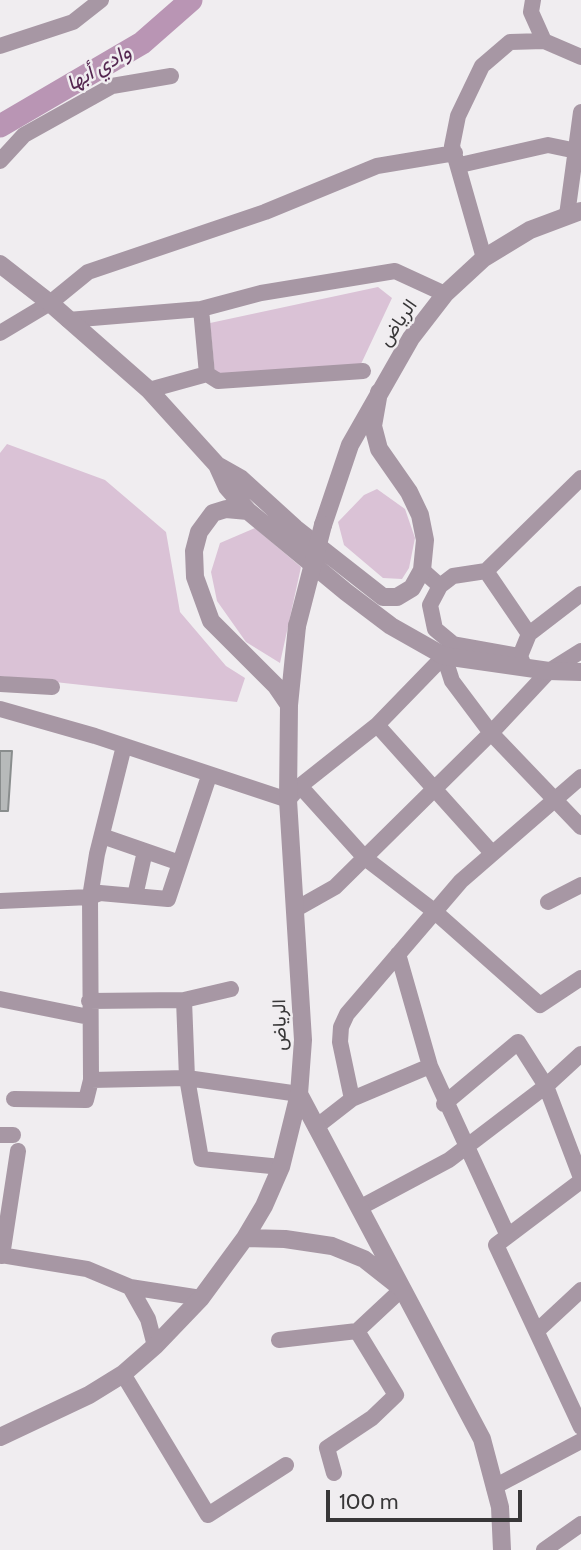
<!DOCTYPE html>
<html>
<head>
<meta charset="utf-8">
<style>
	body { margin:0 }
	#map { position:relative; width:581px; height:1550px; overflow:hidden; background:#f0edf0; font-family:Cabin,sans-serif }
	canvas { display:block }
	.scale { position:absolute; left:326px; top:1490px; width:196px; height:32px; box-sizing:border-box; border:4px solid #383738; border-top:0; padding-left:9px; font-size:21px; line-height:24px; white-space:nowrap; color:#383738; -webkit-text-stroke:5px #f0edf0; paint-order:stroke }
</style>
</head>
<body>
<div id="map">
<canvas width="581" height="1550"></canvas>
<div class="scale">100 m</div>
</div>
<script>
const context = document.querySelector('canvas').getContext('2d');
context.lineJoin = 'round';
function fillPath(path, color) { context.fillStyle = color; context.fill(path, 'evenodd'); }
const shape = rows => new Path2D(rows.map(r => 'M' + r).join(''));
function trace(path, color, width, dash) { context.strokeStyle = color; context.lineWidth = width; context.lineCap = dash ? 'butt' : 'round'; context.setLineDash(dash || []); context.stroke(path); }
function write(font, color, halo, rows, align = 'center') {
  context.font = font + ' Cabin,Vazirmatn,sans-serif'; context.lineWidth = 5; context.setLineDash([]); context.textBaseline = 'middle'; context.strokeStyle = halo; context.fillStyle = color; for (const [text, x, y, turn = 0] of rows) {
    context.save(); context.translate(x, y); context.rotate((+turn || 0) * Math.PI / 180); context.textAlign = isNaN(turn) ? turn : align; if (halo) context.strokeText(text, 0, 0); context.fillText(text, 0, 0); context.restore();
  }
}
fillPath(shape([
	[378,287,392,298,361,364,215,375,210,323],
	[7,444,105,480,166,532,180,612,226,666,245,678,237,702,0,676,0,453],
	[377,489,405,509,415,538,409,568,402,579,383,578,344,545,338,522,364,495],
	[255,528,301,567,280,663,246,642,217,601,211,572,220,543]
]), '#dac2d6');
trace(shape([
	[0,126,142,43,191,0]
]), '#b995b4', 23);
const building = shape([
	[0,751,12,751,8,811,0,811,0,751]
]);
fillPath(building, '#b7baba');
trace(building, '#898d8d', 2);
trace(shape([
	[533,0,531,12,544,41],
	[0,46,73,22,101,0],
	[0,161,24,135,112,86,171,76],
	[460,165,548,145,581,152],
	[567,215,581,112],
	[484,258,452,146,458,116,482,66,510,42,544,41,581,57],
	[201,309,207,374],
	[68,320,201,309,261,293,395,271,445,294],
	[0,333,50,303,88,272,265,212,377,166,455,153],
	[149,390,207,374,218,381,363,371],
	[422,570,440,586,453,576,486,571,581,478],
	[486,571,529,634,520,656,524,666],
	[440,586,430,605,435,629,453,644,520,656],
	[529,634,581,594],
	[0,684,52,687],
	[0,709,95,736,288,800,300,786,377,725,444,656,452,681,491,733,581,827],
	[377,725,492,853],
	[300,786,365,858,434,911,540,1005,581,978],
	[102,836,180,863],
	[135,896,145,851],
	[0,901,90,897,97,854,124,746],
	[548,902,581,885],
	[296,909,335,887,491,733,549,671,581,651],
	[398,954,430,1066,508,1236],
	[0,999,89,1017],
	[184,1000,187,1078,201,1159,281,1167],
	[89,1001,184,1000,231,989],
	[91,1080,90,897,100,893,168,899,209,776],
	[14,1099,86,1100,91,1080,187,1078,299,1094],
	[352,1099,340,1042,341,1027,347,1014,461,881,581,777],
	[444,1104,518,1042,546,1086,581,1178],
	[316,1127,352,1099,430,1066],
	[0,1135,13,1135],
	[581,1181,496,1245,581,1427],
	[361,1207,449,1160,546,1086,581,1054],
	[0,1255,87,1269,130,1287],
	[2,1256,18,1151],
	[538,1330,581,1290],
	[279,1340,357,1331,402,1289],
	[155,1346,148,1319,130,1287,201,1298],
	[123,1374,208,1515,286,1465],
	[334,1473,327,1448,372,1418,396,1395,357,1331],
	[494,1487,581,1441],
	[544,1550,581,1524]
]), '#a797a4', 16);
trace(shape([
	[0,264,50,303,149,390,217,465,227,487,248,511,346,592,391,626,444,656,549,671,581,672],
	[217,465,240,478,295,528,383,597,397,597,412,588,422,570,425,540,420,515,409,492,379,449,373,426,379,392],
	[248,511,226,509,213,513,199,532,194,551,195,577,211,621,276,686,289,705],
	[323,525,350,445,411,338,445,294,484,258,530,230,581,211],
	[299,1094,482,1439,500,1507,502,1550],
	[245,1238,285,1239,332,1246,364,1259,397,1285],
	[0,1437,89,1395,123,1374,155,1346,201,1298,245,1238,264,1206,281,1167,299,1094,303,1040,288,800,289,705,297,626]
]), '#a797a4', 18);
trace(shape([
	[297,626,323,525]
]), '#a797a4', 18);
write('19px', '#383738', '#f0edf0', [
	["الرياض",398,323,-55],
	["الرياض",280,1025,-91]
]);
write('italic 21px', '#542650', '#f0edf0', [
	["وادي أبها",99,68,-30]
]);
</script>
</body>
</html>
